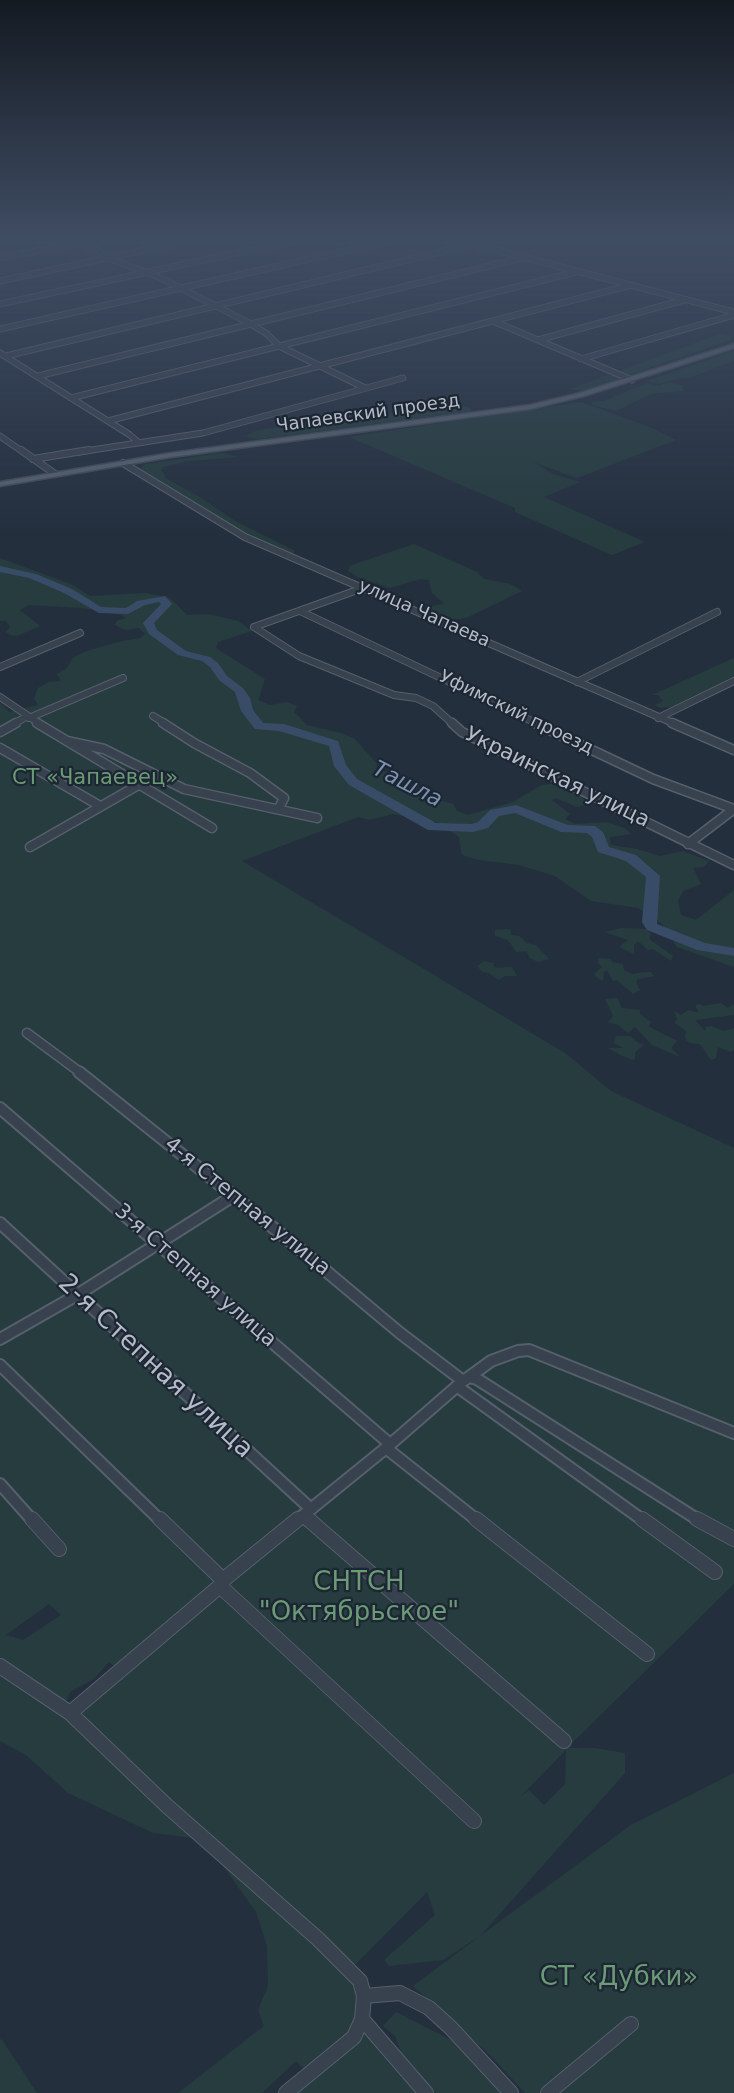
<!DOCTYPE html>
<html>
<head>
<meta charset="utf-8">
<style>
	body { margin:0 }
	canvas { display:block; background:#242f3e }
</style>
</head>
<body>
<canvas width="734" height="2093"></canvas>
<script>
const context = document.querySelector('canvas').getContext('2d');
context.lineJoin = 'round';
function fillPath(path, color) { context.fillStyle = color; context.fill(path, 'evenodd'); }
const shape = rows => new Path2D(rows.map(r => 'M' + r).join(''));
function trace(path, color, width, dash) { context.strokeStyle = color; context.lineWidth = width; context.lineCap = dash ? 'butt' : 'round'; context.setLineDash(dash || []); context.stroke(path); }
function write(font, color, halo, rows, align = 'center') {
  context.font = font + ' "DejaVu Sans",sans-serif'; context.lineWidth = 4.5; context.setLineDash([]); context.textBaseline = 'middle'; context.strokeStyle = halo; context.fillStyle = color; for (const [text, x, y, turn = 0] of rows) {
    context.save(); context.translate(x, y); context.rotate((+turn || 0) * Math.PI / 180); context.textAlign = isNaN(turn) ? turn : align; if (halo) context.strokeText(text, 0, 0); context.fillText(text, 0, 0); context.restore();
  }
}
fillPath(shape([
	[720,334,731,336,733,339,583,391,570,389],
	[734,351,734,361,689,378,680,378,659,384,647,381],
	[669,382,681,385,684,391,651,394,616,411,592,405,591,402,604,401,647,383,658,386],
	[581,402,652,428,676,440,577,478,533,462,553,474,580,482,544,497,645,542,612,555,515,512,515,508,349,437],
	[459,405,470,408,472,411,258,439,245,436,258,430],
	[222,453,238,457,189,461,163,467,161,471,165,475,165,478,198,496,237,522,295,551,293,554,304,560,244,534,139,469,146,464],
	[414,544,477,572,484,579,510,584,522,591,466,618,446,621,435,616,427,608,444,603,432,593,429,580,420,579,390,588,358,577,348,571,350,566,355,564],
	[0,558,73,585,90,596,146,593,170,598,187,615,208,614,238,621,252,631,218,642,216,648,265,679,258,700,270,705,287,702,297,706,294,712,307,725,341,733,355,739,377,764,376,769,404,778,421,788,425,796,453,804,457,811,468,815,513,802,542,785,551,784,579,794,588,804,577,807,556,798,552,800,570,814,565,819,575,824,607,822,624,828,631,834,610,837,611,845,637,849,660,856,683,851,709,861,704,867,693,868,701,884,683,891,678,901,681,915,696,920,734,890,734,967,677,947,662,924,638,908,591,901,555,876,519,865,479,860,462,855,459,837,436,822,393,814,370,820,358,817,242,861,565,1053,611,1091,734,1148,734,1584,567,1748,595,1748,625,1753,625,1773,480,1936,631,1825,734,1773,734,2093,525,2093,490,2055,413,1986,480,1936,443,1960,389,1966,384,1960,435,1915,427,1892,355,1965,70,1708,115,1667,109,1662,94,1679,70,1692,65,1705,0,1662,0,703,9,712,38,705,34,699,38,688,49,682,61,681,57,674,66,669,73,658,87,651,122,641,140,638,145,634,139,628,125,630,115,625,117,621,126,618,121,615,83,608,29,605,20,610,40,626,17,636,10,635,6,632,10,627,6,621,0,621],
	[49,1604,61,1615,23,1640,6,1635],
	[566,1750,565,1784,544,1805,529,1790,521,1796],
	[734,658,734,677,672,707,660,708,655,705,663,701,658,695,652,695],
	[621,928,646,929,651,934,649,939,673,956,671,961,653,949,648,950,638,941,634,945,634,954,619,947,628,940,605,932],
	[510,929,511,935,519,936,527,943,536,945,549,959,538,962,530,958,526,951,516,952,508,940,495,936,495,930],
	[598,958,611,959,612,962,623,964,624,970,632,974,645,972,651,972,654,976,638,979,636,982,640,990,633,994,617,980,613,981,607,970,604,972,603,981,596,977,594,974,602,967,598,963],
	[484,961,493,963,495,968,512,967,517,976,505,976,499,980,489,973,482,972,477,966],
	[617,998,622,1008,640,1010,640,1014,651,1022,649,1026,653,1029,677,1041,671,1048,680,1057,652,1045,635,1027,628,1033,618,1025,608,1022,613,1016,605,999],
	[721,1003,728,1008,734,1004,734,1015,695,1020,705,1031,706,1027,711,1026,724,1031,734,1028,734,1050,731,1052,718,1047,716,1058,711,1060,700,1044,691,1043,687,1041,685,1037,686,1031,675,1023,677,1019,674,1011,681,1015,688,1010,699,1013,695,1005,699,1004,703,1006],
	[616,1036,630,1036,636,1040,635,1041,644,1045,635,1052,635,1059,633,1060,620,1055,608,1048,623,1048,614,1043],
	[0,1673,66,1717,194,1838,153,1833,68,1793,26,1755,0,1741],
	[221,1863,315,1944,355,1985,359,1997,358,2016,350,2033,305,2070,296,2061,262,2093,178,2093,264,2026,258,2010,268,1986,267,1946,256,1912],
	[396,2012,457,2043,503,2093,436,2093,402,2055,395,2036,383,2026],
	[364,2031,420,2093,291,2093],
	[0,2039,2,2040,37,2093,0,2093]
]), '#263c3f');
fillPath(shape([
	[0,566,36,574,72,589,101,607,126,608,137,601,165,596,172,604,154,623,157,630,186,651,210,657,218,663,227,676,243,688,250,698,253,710,263,723,284,724,338,741,346,765,357,779,436,823,472,824,478,822,490,810,516,805,568,825,595,826,603,832,609,847,636,855,660,876,657,924,705,943,734,948,734,956,697,950,647,930,642,922,646,877,626,861,598,852,592,837,587,833,561,832,515,813,499,816,488,828,473,832,428,830,349,785,334,766,329,746,279,731,255,729,241,711,235,692,219,680,210,667,202,661,178,655,149,634,143,623,161,604,159,602,145,605,128,614,99,613,64,593,29,578,0,572,0,566]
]), '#394c67');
const minorFar4 = shape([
	[69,239,96,249,108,258,159,277,251,324,267,334,279,346,365,388],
	[454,239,734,312],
	[0,258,96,239],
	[0,281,195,239],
	[0,304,301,239],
	[493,321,632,380],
	[0,329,398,239],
	[538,340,684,300],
	[0,353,130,435,139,443],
	[6,356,474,244],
	[581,359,734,315],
	[38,376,526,257],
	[71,398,580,271],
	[108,421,631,285],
	[0,436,23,452],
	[79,452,203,433,403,378]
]);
const minorFar3 = shape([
	[21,450,55,474],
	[33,459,89,450],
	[123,463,245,537,675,724],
	[300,611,538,724],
	[254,627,299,656,394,695,416,698,433,706,453,724],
	[254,627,363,588],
	[0,667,80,633],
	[577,682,717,612],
	[0,697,40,724],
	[153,716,166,724],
	[29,718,123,678],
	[658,718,734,681],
	[13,724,26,717]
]);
const minorFar2 = shape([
	[37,723,212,828],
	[163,723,194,743,250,773,284,798,279,808],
	[452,723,462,732,734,865],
	[535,723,653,779,734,809],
	[672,723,734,750],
	[0,732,16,723],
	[67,741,104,749,184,789,317,818],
	[0,748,100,806],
	[688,844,734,809],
	[30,847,140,784],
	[27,1033,81,1073]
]);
const minorFar1 = shape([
	[79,1072,301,1250,400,1333,463,1381,386,1448,296,1521],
	[0,1108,390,1444],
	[0,1223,311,1509],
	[0,1339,77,1295,233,1196],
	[0,1365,161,1521],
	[469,1377,491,1361,518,1351,529,1350,734,1433],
	[463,1381,469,1377,477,1379,700,1521],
	[458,1387,644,1521],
	[386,1448,478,1521],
	[0,1484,33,1521],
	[304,1516,309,1521]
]);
const minor = shape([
	[32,1519,59,1549],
	[160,1519,223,1580],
	[308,1519,564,1741],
	[476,1519,647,1654],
	[642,1519,715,1572],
	[697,1519,734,1539],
	[220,1586,474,1821],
	[0,1666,70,1713,166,1805,318,1939,360,1981,364,1996,362,2019,354,2037,286,2093],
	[70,1713,220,1586,223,1580,298,1519],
	[364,1996,400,1993,429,2008,451,2028,511,2093],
	[362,2019,426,2093],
	[548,2093,631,2024]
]);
const major = shape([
	[734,344,734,348,584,396,530,409,171,457,0,486,0,482,171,453,530,405,580,393,734,344]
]);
trace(minorFar4, '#565f6c', 7);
trace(minorFar3, '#565f6c', 8);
trace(minorFar2, '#565f6c', 11);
trace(minorFar1, '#565f6c', 14);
trace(minor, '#565f6c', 16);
trace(major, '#414a57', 3);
trace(minorFar4, '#38414e', 5);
trace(minorFar3, '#38414e', 6);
trace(minorFar2, '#38414e', 8);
trace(minorFar1, '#38414e', 10);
trace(minor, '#38414e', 14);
fillPath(major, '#56606e');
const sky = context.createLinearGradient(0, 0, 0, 532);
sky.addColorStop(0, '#141a22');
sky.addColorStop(0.45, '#3f4d63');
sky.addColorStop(1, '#3f4d6300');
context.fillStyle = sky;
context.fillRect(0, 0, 734, 532);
write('18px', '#b4bcc9', '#1d2633', [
	["Чапаевский проезд",368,414,-8],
	["улица Чапаева",424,614,24],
	["Уфимский проезд",516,713,26]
]);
write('21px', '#b4bcc9', '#1d2633', [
	["Украинская улица",557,778,26],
	["4-я Степная улица",247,1207,39],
	["3-я Степная улица",195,1276,41]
]);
write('21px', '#6b9a76', '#1d2633', [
	["СТ «Чапаевец»",95,779]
]);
write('italic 22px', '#7c92b1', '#1d2633', [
	["Ташла",407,785,27]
]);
write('26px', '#b4bcc9', '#1d2633', [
	["2-я Степная улица",155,1367,43]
]);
write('26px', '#6b9a76', '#1d2633', [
	["СНТСН",359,1583],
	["\"Октябрьское\"",359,1613],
	["СТ «Дубки»",619,1978]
]);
</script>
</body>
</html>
